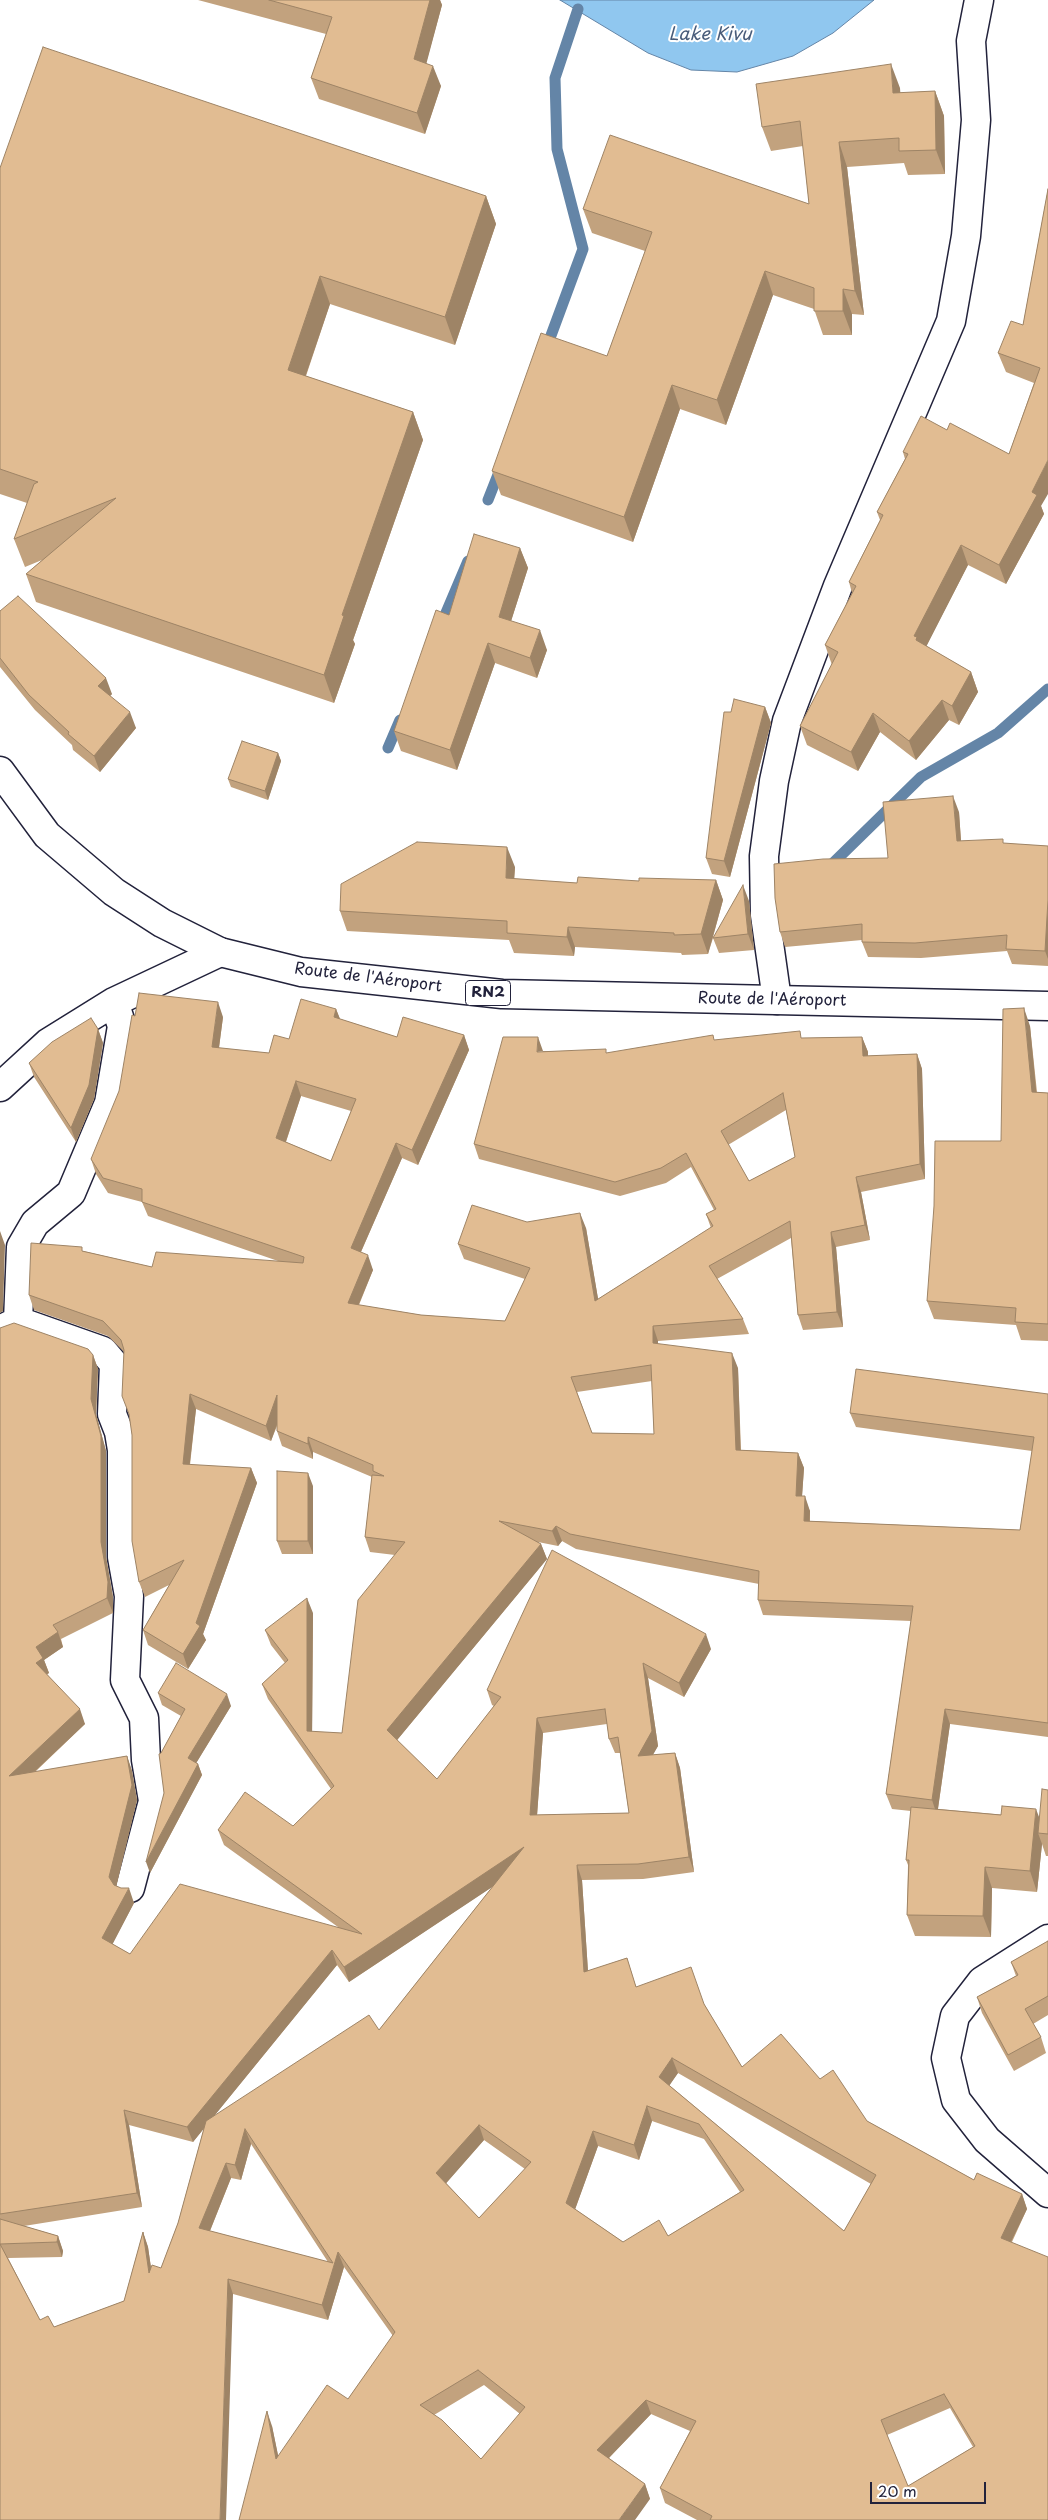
<!DOCTYPE html>
<html>
<head>
<meta charset="utf-8">
<style>
	body { margin:0 }
	#map { position:relative; width:1048px; height:2520px; overflow:hidden; background:#fff; font-family:"Playpen Sans",sans-serif }
	canvas { display:block }
	.scale { position:absolute; left:870px; top:2482px; width:116px; height:22px; box-sizing:border-box; border:2px solid #22223b; border-top:0; padding-left:6px; font-size:15px; line-height:18px; white-space:nowrap; color:#22223b; -webkit-text-stroke:4px #fff; paint-order:stroke }
</style>
</head>
<body>
<div id="map">
<canvas width="1048" height="2520"></canvas>
<div class="scale">20 m</div>
</div>
<script>
const context = document.querySelector('canvas').getContext('2d');
context.lineJoin = 'round';
function fillPath(path, color) { context.fillStyle = color; context.fill(path, 'evenodd'); }
const shape = rows => new Path2D(rows.map(r => 'M' + r).join(''));
function trace(path, color, width, dash) { context.strokeStyle = color; context.lineWidth = width; context.lineCap = dash ? 'butt' : 'round'; context.setLineDash(dash || []); context.stroke(path); }
function write(font, color, halo, rows, align = 'center') {
  context.font = font + ' "Playpen Sans",sans-serif'; context.lineWidth = 4; context.setLineDash([]); context.textBaseline = 'middle'; context.strokeStyle = halo; context.fillStyle = color; for (const [text, x, y, turn = 0] of rows) {
    context.save(); context.translate(x, y); context.rotate((+turn || 0) * Math.PI / 180); context.textAlign = isNaN(turn) ? turn : align; if (halo) context.strokeText(text, 0, 0); context.fillText(text, 0, 0); context.restore();
  }
}
const water = shape([
	[560,0,874,0,833,33,793,56,737,72,691,70,648,53,560,0]
]);
fillPath(water, '#90c7ef');
trace(water, '#6485a7', 1);
trace(shape([
	[546,349,583,249,557,149,555,78,578,9],
	[488,500,501,467],
	[440,627,468,561],
	[388,748,400,720],
	[829,867,921,777,998,733,1048,689]
]), '#6485a7', 11);
const street = shape([
	[777,1000,765,915,764,856,774,781,787,721,838,586,951,321,966,236,976,120,971,41,979,0],
	[0,1087,48,1043,114,1002,220,952],
	[18,1321,21,1247,35,1223,71,1193,109,1103,122,1026,114,1002],
	[0,1330,18,1321,103,1351,114,1364,112,1414,119,1432,122,1450,122,1557,129,1596,125,1680,144,1718,146,1760,153,1801,130,1888],
	[1048,1939,982,1981,955,2016,946,2058,956,2100,987,2140,1048,2193]
]);
const highway = shape([
	[0,771,47,835,114,892,162,923,220,952,301,972,502,994,1048,1006]
]);
trace(street, '#22223b', 31);
trace(highway, '#22223b', 31);
trace(street, '#fff', 28);
trace(highway, '#fff', 28);
fillPath(shape([
	[198,0,440,0,442,5,426,63,441,86,425,134,319,99,311,78,326,34],
	[900,88,900,93,935,91,944,116,945,174,908,175,904,163,847,167,864,315,852,314,852,335,823,335,814,309,773,295,726,425,680,409,633,542,501,495,492,471,607,356,645,251,592,233,583,209,809,204,803,146,771,151,762,127],
	[0,168,486,196,496,224,455,345,330,304,306,376,413,412,423,440,353,640,355,644,334,703,36,602,26,574,42,560,25,567,14,539,27,503,0,494],
	[1048,189,1041,506,1044,514,1006,584,968,565,926,646,971,672,978,692,959,725,949,720,916,760,880,732,858,771,807,745,800,726,832,665,825,645,852,593,849,582,880,520,877,512,905,459,903,452,947,430,1009,454,1034,383,1006,372,998,353,1023,325],
	[520,548,528,568,511,621,547,650,537,678,495,663,457,770,401,751,394,731,449,615],
	[0,611,112,694,110,696,136,728,100,772,73,750,72,745,35,710,0,667],
	[765,707,771,723,730,877,712,874,706,858,731,712],
	[278,753,281,761,268,800,231,787,228,779],
	[959,812,961,841,1048,846,1048,966,1012,964,1007,951,921,958,868,957,862,942,862,940,785,947,780,932],
	[515,867,514,879,577,883,639,881,716,880,723,900,713,937,749,901,754,950,719,953,713,938,708,954,682,955,681,953,575,947,574,956,514,953,509,940,347,931,340,911],
	[336,1009,340,1019,397,1037,464,1035,469,1050,418,1165,402,1158,361,1252,373,1270,359,1305,421,1315,505,1321,525,1279,464,1259,458,1244,527,1222,586,1228,598,1299,711,1228,706,1214,714,1210,691,1167,666,1183,620,1196,479,1159,474,1144,543,1051,608,1053,715,1040,862,1037,868,1052,868,1056,917,1054,922,1069,925,1179,861,1192,870,1240,836,1247,843,1327,803,1330,798,1315,791,1238,717,1279,743,1319,749,1334,658,1341,658,1344,738,1368,741,1450,798,1453,804,1468,802,1496,810,1511,810,1521,1020,1530,1032,1451,856,1427,850,1413,1048,1394,1048,1737,950,1724,938,1809,1039,1818,1048,1790,1048,1856,1046,1856,1042,1844,1037,1892,992,1888,991,1937,915,1936,907,1915,908,1865,906,1860,911,1811,892,1809,886,1794,911,1621,763,1615,758,1600,759,1584,576,1549,562,1541,558,1546,538,1542,541,1544,547,1559,397,1740,437,1779,494,1706,492,1705,487,1690,711,1649,684,1697,648,1678,658,1746,652,1755,675,1753,680,1768,694,1872,643,1879,582,1880,588,1971,627,1958,636,1987,704,2004,742,2067,820,2079,867,2121,974,2180,1022,2194,1027,2209,1012,2242,1048,2520,697,2520,665,2503,660,2488,690,2431,651,2414,609,2458,645,2484,650,2499,239,2520,272,2426,278,2456,348,2399,393,2336,344,2267,328,2320,233,2294,0,2520,0,1328,93,1355,98,1369,96,1414,106,1451,106,1557,113,1597,113,1613,61,1639,63,1647,44,1660,49,1673,47,1674,85,1724,35,1772,127,1756,132,1771,137,1800,116,1886,134,1903,112,1944,130,1954,338,1927,224,1845,218,1830,293,1826,331,1789,268,1699,262,1684,285,1663,271,1645,265,1630,313,1613,312,1732,342,1733,395,1555,370,1552,365,1537,372,1477,313,1452,313,1459,282,1446,277,1431,277,1426,271,1441,196,1409,190,1465,251,1468,257,1483,203,1634,206,1640,188,1669,148,1645,143,1630,169,1585,145,1597,139,1582,132,1435,124,1352,108,1336,34,1310,29,1295,83,1251,152,1267,278,1261,148,1216,142,1202,108,1193,96,1174,91,1159,223,1017,219,1048,269,1053],
	[301,1096,351,1111,331,1161,286,1142],
	[786,1110,795,1157,749,1181,728,1145],
	[652,1381,654,1434,592,1433,577,1392],
	[607,1724,609,1739,615,1753,620,1753,629,1813,537,1815,543,1733],
	[493,1886,379,2030,214,2116,337,1965,349,1982],
	[678,2073,871,2184,844,2231,669,2085],
	[652,2121,704,2139,740,2192,668,2236,623,2242,575,2209,598,2146,639,2160],
	[129,2125,193,2142,204,2128,178,2223,161,2268,151,2268,148,2247,143,2232,124,2301,54,2327,40,2320,8,2258,62,2257,63,2251,58,2236,24,2226,142,2207],
	[484,2140,525,2169,479,2218,446,2183],
	[251,2144,328,2262,210,2231,231,2178,241,2180],
	[484,2385,520,2414,481,2459,434,2415],
	[950,2408,973,2447,908,2486,887,2435],
	[1030,1026,1037,1092,1048,1093,1048,1341,1021,1340,1016,1325,934,1319,927,1301,1001,1141],
	[98,1029,103,1043,94,1099,76,1142,34,1077,29,1063],
	[313,1486,313,1554,282,1554,277,1541],
	[158,1693,231,1706,196,1763,198,1764,202,1775,150,1873,164,1793,161,1753,181,1716,162,1705],
	[1048,1941,1048,2015,1033,2024,1041,2037,1046,2053,1014,2071,982,2013,977,1997,1016,1976,1011,1962]
]), '#c2a27e');
fillPath(shape([
	[430,0,440,0,442,5,422,80,414,59],
	[891,64,900,88,902,117,893,93],
	[433,66,441,86,425,134,417,113],
	[935,91,944,116,945,174,936,150],
	[839,142,847,167,864,315,855,291],
	[486,196,496,224,455,345,445,317],
	[765,271,773,295,726,425,717,400],
	[320,276,330,304,298,398,288,370],
	[843,289,852,314,852,335,843,311],
	[672,385,680,409,633,542,624,517],
	[413,412,423,440,353,640,355,644,334,703,324,675,342,615],
	[1048,460,1048,494,1041,506,1044,514,1006,584,999,565,1032,492],
	[961,545,968,565,923,653,914,636],
	[520,548,528,568,506,637,499,617],
	[540,630,547,650,537,678,530,658],
	[488,643,495,663,457,770,450,750],
	[971,672,978,692,959,725,952,706],
	[106,678,112,694,104,702,98,686],
	[942,700,949,720,916,760,909,741],
	[765,707,771,723,730,877,724,861],
	[130,712,136,728,100,772,94,756],
	[873,713,880,732,858,771,851,752],
	[278,753,281,761,268,800,265,791],
	[953,796,959,812,962,856,957,841],
	[507,847,515,867,513,898,506,878],
	[716,880,723,900,708,954,701,934],
	[743,885,749,901,754,950,748,934],
	[1048,900,1048,959,1045,951],
	[568,927,575,947,574,956,567,937],
	[218,1002,223,1017,217,1062,212,1047],
	[1024,1008,1030,1026,1038,1110,1032,1092],
	[336,1009,342,1024,334,1017],
	[98,1029,103,1043,94,1099,76,1142,71,1128],
	[464,1035,469,1050,418,1165,412,1150],
	[538,1037,543,1051,537,1052],
	[862,1037,868,1052,868,1071,863,1056],
	[917,1054,922,1069,925,1179,920,1164],
	[296,1081,301,1096,282,1153,276,1138],
	[396,1143,402,1158,356,1263,351,1248],
	[856,1177,861,1192,870,1240,865,1225],
	[580,1213,586,1228,601,1316,595,1301],
	[0,1231,5,1245,3,1311,0,1313],
	[831,1232,836,1247,843,1327,837,1312],
	[368,1255,373,1270,353,1318,348,1303],
	[653,1326,658,1341,658,1358,653,1343],
	[732,1353,738,1368,741,1465,736,1450],
	[93,1355,98,1369,96,1414,106,1451,106,1557,113,1597,113,1613,107,1598,101,1542,91,1399],
	[190,1394,196,1409,188,1479,183,1464],
	[277,1395,282,1410,271,1441,266,1426],
	[308,1437,313,1452,313,1459,308,1444],
	[798,1453,804,1468,801,1511,796,1496],
	[251,1468,257,1483,203,1634,206,1640,188,1669,183,1654,196,1623],
	[308,1473,313,1486,313,1554,308,1541],
	[805,1496,810,1511,809,1536,804,1521],
	[556,1526,562,1541,558,1546,552,1531],
	[541,1544,547,1559,393,1745,387,1730],
	[307,1598,313,1613,312,1746,307,1731],
	[58,1632,63,1647,44,1660,49,1673,41,1678,36,1663,36,1647],
	[706,1634,711,1649,684,1697,679,1683],
	[643,1663,648,1678,658,1746,644,1771,638,1756],
	[227,1694,231,1706,192,1770,188,1758],
	[80,1709,85,1724,14,1791,9,1776],
	[945,1709,950,1724,937,1815,932,1800],
	[537,1718,543,1733,536,1830,530,1815],
	[675,1753,680,1768,694,1872,689,1857],
	[127,1756,132,1771,137,1800,115,1892,109,1877],
	[198,1764,202,1775,150,1873,146,1862],
	[1036,1809,1044,1830,1038,1833,1042,1844,1037,1892,1030,1871],
	[524,1847,530,1862,349,1982,344,1967],
	[577,1865,582,1880,589,1987,584,1972],
	[985,1867,992,1888,991,1937,983,1916],
	[129,1888,134,1903,108,1953,102,1938],
	[332,1950,337,1965,193,2142,187,2127],
	[672,2058,678,2073,665,2092,659,2077],
	[647,2106,652,2121,639,2160,634,2145],
	[124,2110,129,2125,142,2207,137,2193],
	[479,2125,484,2140,442,2188,436,2173],
	[245,2129,251,2144,241,2180,235,2165],
	[593,2131,598,2146,572,2218,566,2203],
	[226,2163,231,2178,205,2243,199,2228],
	[1022,2194,1027,2209,1006,2252,1001,2238],
	[143,2232,148,2247,154,2288,149,2273],
	[58,2236,63,2251,62,2257,57,2242],
	[338,2252,344,2267,328,2320,322,2305],
	[228,2279,233,2294,226,2520,220,2520],
	[646,2400,651,2414,602,2465,597,2450],
	[267,2411,272,2426,282,2474,276,2459],
	[645,2484,650,2499,635,2520,619,2520]
]), '#9e8466');
const building = shape([
	[269,0,430,0,414,59,433,66,417,113,311,78,332,17,269,0],
	[43,47,486,196,445,317,320,276,288,370,413,412,342,615,344,616,324,675,26,574,116,498,14,539,34,484,38,482,0,469,0,168,43,47],
	[891,64,893,93,935,91,936,150,899,151,899,138,839,142,855,291,843,289,843,311,814,311,814,288,765,271,717,400,672,385,624,517,492,471,541,333,607,356,652,232,583,209,610,135,809,204,800,121,762,127,756,84,891,64],
	[1048,189,1048,460,1032,492,1037,495,999,565,961,545,914,636,917,637,916,640,971,672,952,706,942,700,909,741,873,713,851,752,800,726,838,652,825,645,856,586,849,582,883,515,877,512,908,454,903,452,921,416,947,430,950,423,1009,454,1040,368,998,353,1011,321,1023,325,1048,189],
	[474,534,520,548,499,617,540,630,530,658,488,643,450,750,394,731,436,610,449,615,474,534],
	[18,596,106,678,98,686,130,712,94,756,68,734,69,732,29,695,0,658,0,611,18,596],
	[734,699,765,707,724,861,706,858,724,712,731,712,734,699],
	[242,741,278,753,265,791,228,779,242,741],
	[953,796,957,841,1003,839,1003,843,1048,846,1048,900,1045,951,1006,949,1007,935,915,943,862,942,862,924,780,932,775,898,774,864,823,859,888,858,883,802,953,796],
	[417,842,507,847,506,878,577,883,578,877,639,881,639,878,716,880,701,934,674,935,674,933,568,927,567,937,507,933,507,921,340,911,341,884,417,842],
	[743,885,748,934,713,938,743,885],
	[139,993,218,1002,212,1047,269,1053,274,1035,289,1039,301,999,336,1009,334,1017,397,1037,403,1017,464,1035,412,1150,396,1143,351,1248,368,1255,348,1303,421,1315,505,1321,530,1268,458,1244,472,1205,527,1222,580,1213,595,1301,713,1226,706,1214,716,1209,686,1153,661,1168,615,1182,474,1144,503,1037,538,1037,537,1052,606,1049,606,1053,713,1035,714,1040,800,1031,801,1038,862,1037,863,1056,917,1054,920,1164,856,1177,865,1225,831,1232,837,1312,798,1315,790,1221,709,1266,743,1319,653,1326,653,1343,732,1353,736,1450,798,1453,796,1496,805,1496,804,1521,1020,1530,1034,1437,850,1413,856,1369,1048,1394,1048,1723,945,1709,932,1800,886,1794,913,1606,758,1600,759,1571,570,1534,556,1526,552,1531,499,1521,541,1544,387,1730,437,1779,501,1697,487,1690,552,1550,706,1634,679,1683,643,1663,652,1731,638,1756,675,1753,689,1857,638,1864,577,1865,584,1972,627,1958,636,1987,691,1967,704,2004,742,2067,781,2034,820,2079,833,2070,867,2121,974,2180,977,2173,1022,2194,1001,2238,1048,2257,1048,2520,710,2520,712,2516,660,2488,696,2421,646,2400,597,2450,645,2484,619,2520,239,2520,267,2411,276,2459,327,2385,348,2399,395,2332,338,2252,322,2305,228,2279,220,2520,0,2520,0,2244,40,2320,48,2316,54,2327,124,2301,143,2232,149,2273,152,2265,161,2268,178,2223,206,2121,369,2015,379,2030,524,1847,344,1967,332,1950,187,2127,124,2110,137,2193,0,2214,0,1328,14,1323,88,1349,93,1355,91,1399,101,1436,101,1542,108,1582,107,1598,53,1625,58,1632,36,1647,43,1658,36,1663,80,1709,9,1776,127,1756,132,1785,109,1877,114,1885,121,1888,129,1888,102,1938,130,1954,180,1884,362,1934,218,1830,245,1792,293,1826,334,1786,262,1684,288,1660,265,1630,307,1598,307,1731,342,1733,358,1600,405,1542,365,1537,372,1475,384,1476,373,1471,373,1465,308,1437,308,1444,277,1431,277,1395,266,1426,190,1394,183,1464,251,1468,196,1623,200,1626,183,1654,143,1630,184,1560,139,1582,132,1541,132,1435,129,1414,122,1396,124,1350,121,1340,103,1321,29,1295,31,1243,82,1247,82,1251,152,1267,156,1252,303,1263,304,1257,142,1202,142,1189,103,1178,91,1159,119,1091,132,1015,135,1016,139,993],
	[296,1081,356,1099,331,1161,276,1138,296,1081],
	[783,1093,795,1157,749,1181,721,1131,783,1093],
	[651,1365,654,1434,592,1433,571,1377,651,1365],
	[605,1709,609,1739,618,1737,629,1813,530,1815,537,1718,605,1709],
	[672,2058,876,2175,844,2231,659,2077,672,2058],
	[647,2106,699,2124,744,2190,668,2236,659,2220,623,2242,566,2203,593,2131,634,2145,647,2106],
	[479,2125,531,2162,479,2218,436,2173,479,2125],
	[245,2129,333,2263,199,2228,226,2163,235,2165,245,2129],
	[478,2370,525,2407,481,2459,442,2420,420,2405,478,2370],
	[944,2394,975,2446,908,2486,881,2420,944,2394],
	[1024,1008,1032,1092,1048,1093,1048,1324,1015,1322,1016,1308,927,1301,934,1206,935,1141,1001,1141,1003,1009,1024,1008],
	[91,1018,98,1029,89,1085,71,1128,29,1063,52,1042,91,1018],
	[277,1471,308,1473,308,1541,277,1541,277,1471],
	[176,1663,227,1694,188,1758,198,1764,146,1862,164,1793,159,1754,161,1753,185,1709,158,1693,176,1663],
	[1042,1789,1048,1790,1048,1834,1038,1833,1042,1789],
	[1002,1806,1036,1809,1030,1871,985,1867,983,1916,907,1915,909,1860,906,1860,911,1807,1001,1815,1002,1806],
	[1048,1941,1048,1996,1025,2009,1041,2037,1008,2055,977,1997,1018,1975,1011,1962,1048,1941],
	[0,2219,58,2236,57,2242,0,2244,0,2219]
]);
fillPath(building, '#e1bc92');
trace(building, '#9e8466', 1);
for (const [x, y, w] of [
	[488,993,45]
]) { const box = new Path2D(); box.roundRect(x - w / 2, y - 12.5, w, 25, 4); context.fillStyle = '#fff'; context.fill(box); trace(box, '#22223b', 1); }
write('bold 15px', '#22223b', null, [
	["RN2",488,993]
]);
write('16px', '#22223b', '#fff', [
	["Route de l'Aéroport",368,978,7],
	["Route de l'Aéroport",772,1000,1]
]);
write('italic 18px', '#485c7a', '#fff', [
	["Lake Kivu",710,35]
]);
</script>
</body>
</html>
